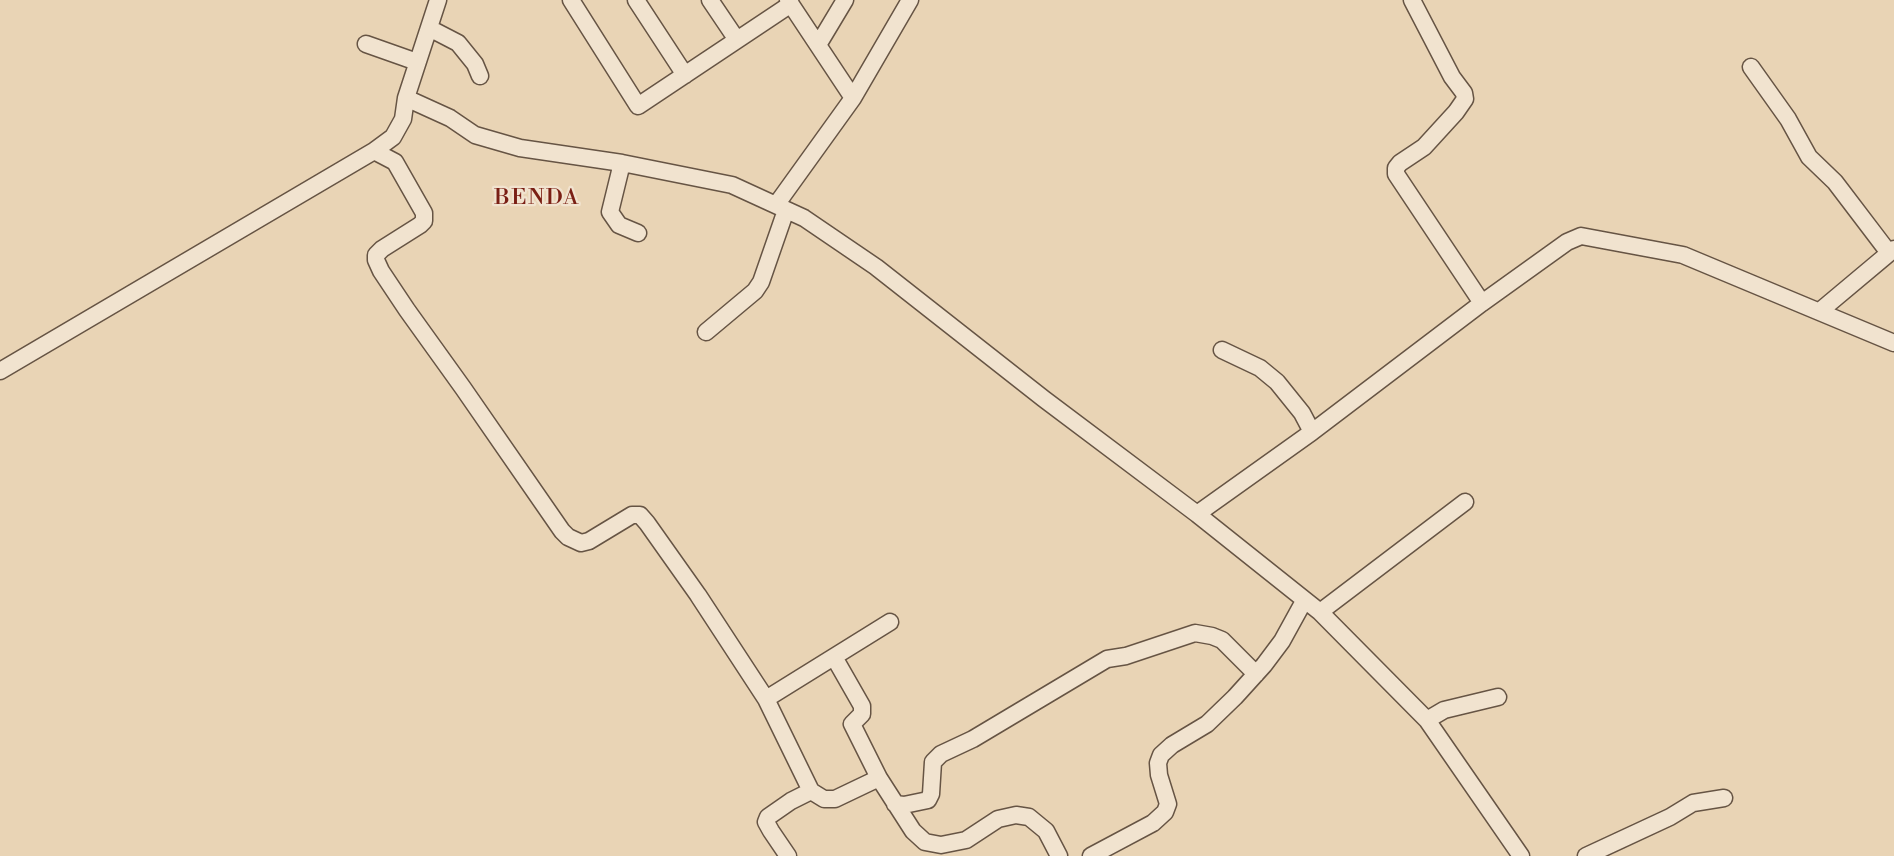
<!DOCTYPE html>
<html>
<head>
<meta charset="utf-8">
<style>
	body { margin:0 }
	canvas { display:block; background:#e9d4b5 }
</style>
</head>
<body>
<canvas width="1894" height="856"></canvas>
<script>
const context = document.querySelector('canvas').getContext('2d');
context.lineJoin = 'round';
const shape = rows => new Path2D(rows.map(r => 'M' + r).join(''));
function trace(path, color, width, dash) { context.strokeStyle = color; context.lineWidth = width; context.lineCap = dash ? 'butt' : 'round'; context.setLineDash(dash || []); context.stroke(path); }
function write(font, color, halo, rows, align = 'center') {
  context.font = font + ' "Libre Bodoni",serif'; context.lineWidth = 4.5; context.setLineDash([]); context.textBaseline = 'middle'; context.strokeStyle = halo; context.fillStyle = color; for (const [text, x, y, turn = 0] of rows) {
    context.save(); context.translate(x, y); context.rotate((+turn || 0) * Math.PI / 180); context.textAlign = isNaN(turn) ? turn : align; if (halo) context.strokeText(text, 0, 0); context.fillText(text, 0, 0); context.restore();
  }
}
const minor = shape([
	[571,0,638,106,791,4],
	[636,0,685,75],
	[710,0,737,40],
	[788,0,853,98],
	[1412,0,1452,77,1464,93,1465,99,1456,112,1424,147,1400,163,1396,168,1396,174,1482,303],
	[429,28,458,43,475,64,480,76],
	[366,44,417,62],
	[818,45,845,0],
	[1751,67,1788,119,1809,157,1835,182,1889,253],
	[406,98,438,0],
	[374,151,395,162,424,213,424,221,420,225,382,249,376,255,376,260,381,271,407,310,463,388,562,531,568,537,581,543,589,541,632,515,640,515,647,523,698,595,766,699,811,791],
	[622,163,610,212,619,225,638,233],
	[776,205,853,98,910,0],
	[1820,311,1894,249],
	[706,332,755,291,761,282,786,210],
	[1222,350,1260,368,1277,382,1302,413,1312,432],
	[0,371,374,151,393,137,403,119,406,98,450,118,475,135,520,148,622,163,732,185,804,218,876,267,1044,399,1197,514,1320,612,1427,720,1521,856],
	[1197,514,1312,432,1482,303,1567,242,1581,236,1683,255,1894,343],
	[1320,612,1465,502],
	[834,657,862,706,862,714,852,724,879,778,913,831,925,842,941,845,966,840,998,819,1016,815,1029,817,1046,831,1059,856],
	[766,699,890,622],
	[1427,720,1444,710,1498,697],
	[895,804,904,805,928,800,931,794,933,762,941,754,973,739,1107,659,1126,656,1195,633,1212,636,1222,640,1256,674],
	[788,856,771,831,766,822,768,817,791,801,811,791,824,799,835,799,879,778],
	[1091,856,1153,823,1165,812,1168,804,1159,775,1158,763,1161,755,1172,745,1207,724,1235,697,1264,665,1282,641,1304,601],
	[1586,856,1670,817,1693,803,1724,798]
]);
trace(minor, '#665444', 19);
trace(minor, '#f1e3cf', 16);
context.letterSpacing = '1.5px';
write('22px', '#7a1f14', '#f1e3cf', [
	["BENDA",537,199]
]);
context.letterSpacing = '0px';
</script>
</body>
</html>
